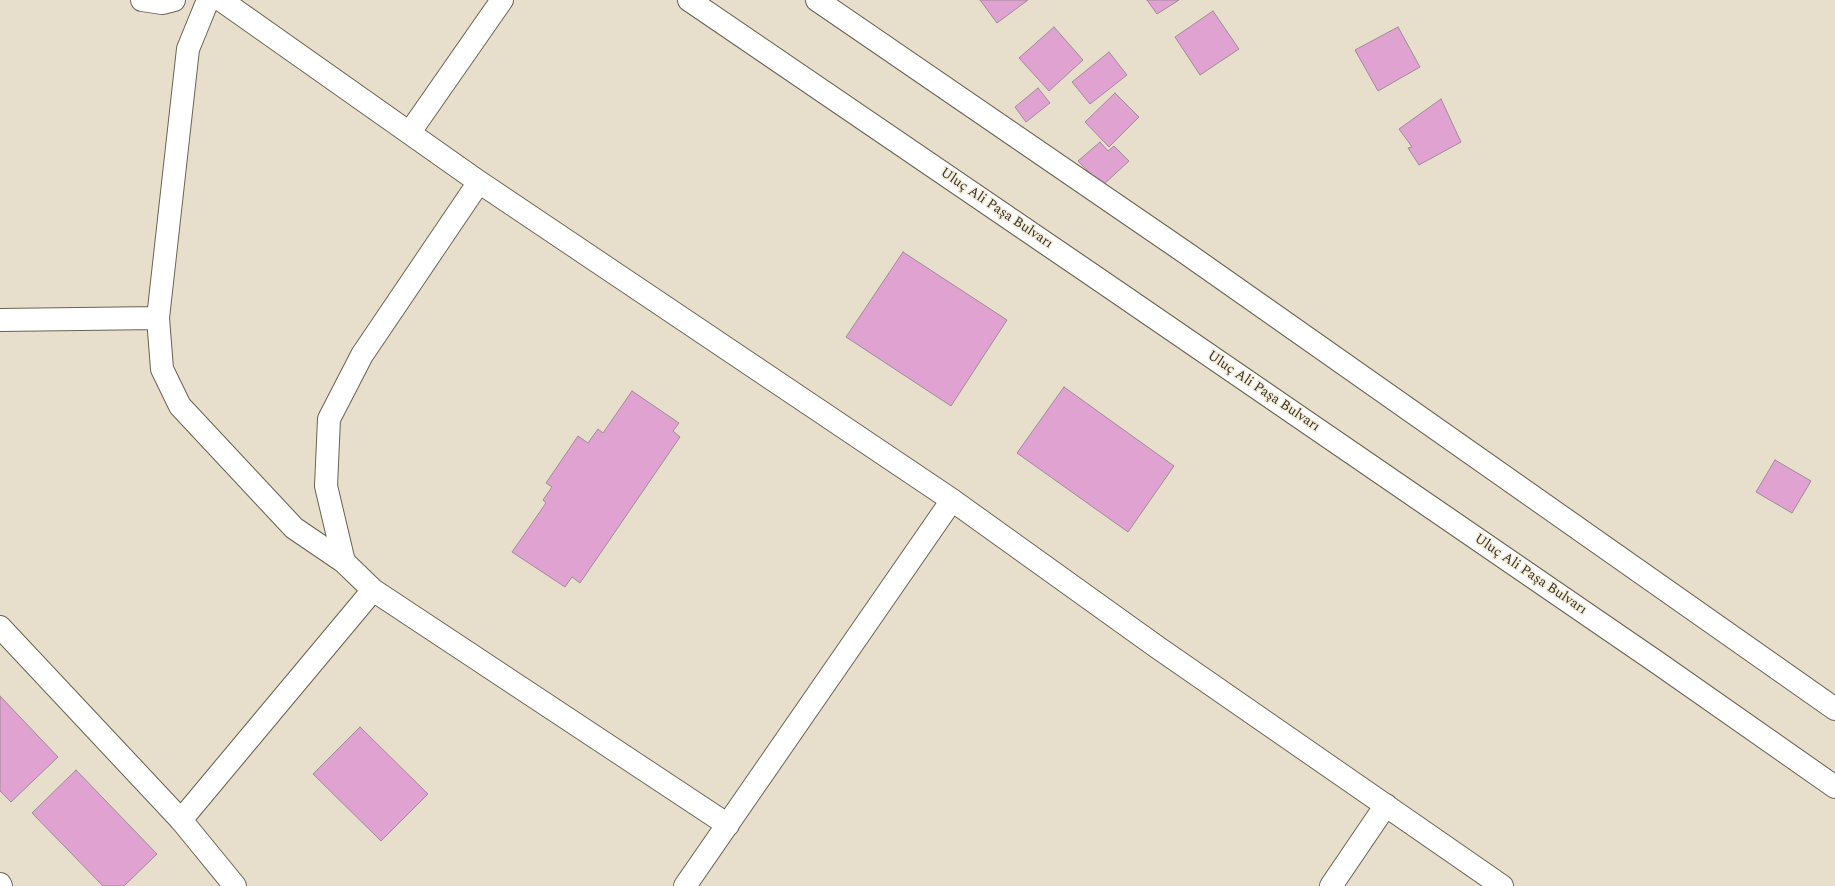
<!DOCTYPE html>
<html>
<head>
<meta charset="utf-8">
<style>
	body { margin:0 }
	canvas { display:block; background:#e7decb }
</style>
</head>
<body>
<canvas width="1835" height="886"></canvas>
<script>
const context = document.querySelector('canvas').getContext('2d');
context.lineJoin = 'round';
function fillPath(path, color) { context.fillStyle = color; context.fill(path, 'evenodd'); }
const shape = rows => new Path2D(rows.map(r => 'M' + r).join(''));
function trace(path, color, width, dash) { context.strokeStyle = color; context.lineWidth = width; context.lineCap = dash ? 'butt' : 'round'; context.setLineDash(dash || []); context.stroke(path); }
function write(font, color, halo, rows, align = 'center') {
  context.font = font + ' Spectral,serif'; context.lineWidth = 3; context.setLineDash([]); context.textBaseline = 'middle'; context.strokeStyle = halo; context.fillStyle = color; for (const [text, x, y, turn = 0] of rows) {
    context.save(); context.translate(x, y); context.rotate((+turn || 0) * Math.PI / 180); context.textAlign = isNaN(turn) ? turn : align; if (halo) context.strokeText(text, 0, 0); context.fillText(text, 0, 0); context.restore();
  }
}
const building = shape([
	[980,0,1028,0,997,23,980,0],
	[1147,0,1179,0,1157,14,1147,0],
	[1213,11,1239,49,1200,75,1175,37,1213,11],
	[1054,27,1083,60,1049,91,1019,58,1054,27],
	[1398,27,1420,67,1378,91,1355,50,1398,27],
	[1109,52,1127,75,1090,104,1072,82,1109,52],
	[1038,88,1050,103,1026,122,1015,107,1038,88],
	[1115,93,1139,117,1109,147,1085,122,1115,93],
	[1441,99,1461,142,1419,165,1408,148,1412,147,1399,129,1441,99],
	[1100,142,1108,151,1114,146,1129,161,1102,186,1078,161,1100,142],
	[903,252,1007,320,951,406,846,337,903,252],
	[1064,387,1174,466,1128,532,1017,453,1064,387],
	[632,391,679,423,673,431,680,437,580,583,572,577,565,587,512,552,546,503,543,500,552,487,546,483,578,436,588,443,598,429,603,433,632,391],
	[1775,460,1811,481,1792,513,1756,492,1775,460],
	[0,696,58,757,11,802,0,791,0,696],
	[360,727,428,794,381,841,313,774,360,727],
	[76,770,157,854,124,886,103,886,32,813,76,770]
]);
fillPath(building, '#e0a2d1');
trace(building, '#9e8c99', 1);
const minor = shape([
	[142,0,162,3,174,0],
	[208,0,188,49,158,318,162,369,180,406,294,528,344,562],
	[221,0,479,182,952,500,1157,647,1502,886],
	[410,132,502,0],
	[479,182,362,355,329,419,326,486,344,562,373,590,728,825],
	[0,320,158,318],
	[181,820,373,590],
	[0,884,1,886],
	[685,886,952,500],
	[1331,886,1386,805]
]);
const tertiary = shape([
	[689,0,1104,283,1658,663,1835,787],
	[817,0,1186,253,1835,709],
	[0,627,181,820,235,886]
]);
trace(minor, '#6a6351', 24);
trace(tertiary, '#6a6351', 24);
trace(minor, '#fff', 22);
trace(tertiary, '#fff', 22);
write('14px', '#38352d', '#f4ecd8', [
	["Uluç Ali Paşa Bulvarı",996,209,34],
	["Uluç Ali Paşa Bulvarı",1263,392,34],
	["Uluç Ali Paşa Bulvarı",1530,575,34]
]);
</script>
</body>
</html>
